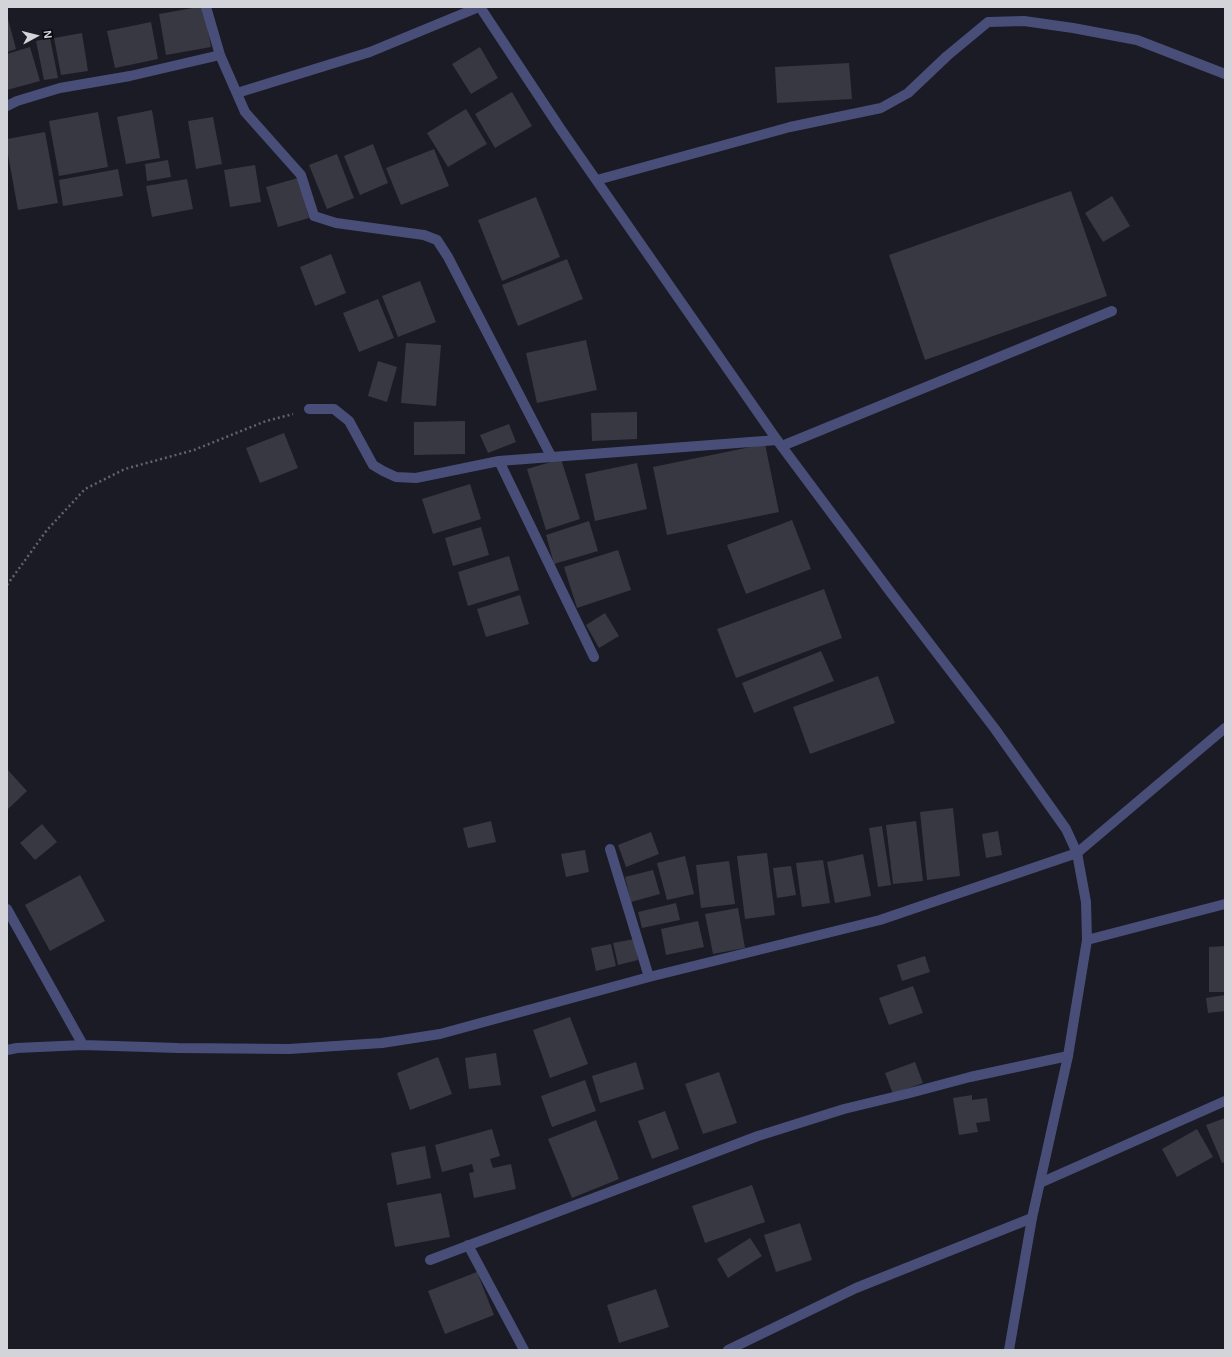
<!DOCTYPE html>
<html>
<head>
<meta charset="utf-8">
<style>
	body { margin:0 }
	#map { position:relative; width:1232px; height:1357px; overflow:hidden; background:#1a1b24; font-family:Helvetica,sans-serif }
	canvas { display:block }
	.frame { position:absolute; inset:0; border:8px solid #d3d4da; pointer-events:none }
	.north { position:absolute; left:16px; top:16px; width:40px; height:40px; -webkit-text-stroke:3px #06060a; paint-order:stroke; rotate:83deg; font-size:11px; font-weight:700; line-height:16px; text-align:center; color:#d3d4da }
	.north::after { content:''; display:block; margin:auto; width:14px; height:18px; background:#d3d4da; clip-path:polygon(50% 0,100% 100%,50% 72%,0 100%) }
</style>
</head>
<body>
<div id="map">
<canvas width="1232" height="1357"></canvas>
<div class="frame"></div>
<div class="north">N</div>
</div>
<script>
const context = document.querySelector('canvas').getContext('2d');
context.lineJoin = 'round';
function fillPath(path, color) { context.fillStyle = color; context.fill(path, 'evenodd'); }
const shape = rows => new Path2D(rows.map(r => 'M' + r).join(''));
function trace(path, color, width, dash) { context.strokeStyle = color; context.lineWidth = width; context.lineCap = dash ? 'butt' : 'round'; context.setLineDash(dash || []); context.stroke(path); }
fillPath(shape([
	[198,7,204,7,211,47,166,55,159,14],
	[7,15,16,49,7,52],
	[151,22,158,59,115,68,107,31],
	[82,33,88,71,61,75,54,38],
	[50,38,58,78,44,80,36,41],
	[30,47,40,81,7,90,7,54],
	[480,47,498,78,471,94,452,64],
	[849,63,852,99,777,103,775,67],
	[512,92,532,126,495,148,475,114],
	[466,109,487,144,448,167,427,133],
	[152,110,160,158,126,164,117,117],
	[98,112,108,167,59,176,49,121],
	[213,117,222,164,196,169,188,121],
	[45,132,58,203,18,210,7,149,7,139],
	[373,144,388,183,360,195,344,156],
	[434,149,449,186,401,205,386,168],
	[337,154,354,198,327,209,309,165],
	[168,160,171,177,147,181,145,164],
	[255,165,261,202,230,207,224,170],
	[118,169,123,196,63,206,59,180],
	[298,178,309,218,278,227,266,187],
	[187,179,193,209,152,217,146,186],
	[1071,191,1107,296,925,360,889,255],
	[1112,196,1130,226,1103,242,1085,213],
	[536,197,560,257,502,281,478,220],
	[331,254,346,293,315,306,300,267],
	[567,259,583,299,518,326,502,285],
	[420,281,436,322,398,337,382,296],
	[378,299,394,338,359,352,343,313],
	[586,340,597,390,537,403,526,353],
	[406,343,441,345,436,406,401,403],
	[378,361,397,367,387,402,368,396],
	[637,412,637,439,592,441,591,413],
	[465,421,465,454,414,455,414,422],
	[509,424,516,442,488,453,480,435],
	[284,433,298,468,260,483,246,448],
	[765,444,779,512,667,535,653,467],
	[561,459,580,519,546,530,527,469],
	[637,463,647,509,595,521,585,474],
	[470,484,481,519,433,534,422,499],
	[792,520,811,569,746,594,727,545],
	[589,521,598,551,554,564,546,535],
	[481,527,489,555,453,566,445,538],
	[618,550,631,590,577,608,564,567],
	[509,556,519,590,468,606,458,572],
	[824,589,842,638,736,678,717,629],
	[520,595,529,624,486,637,477,609],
	[605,613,619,636,599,648,586,625],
	[821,651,834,681,754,713,742,683],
	[878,676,895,723,810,754,793,707],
	[7,769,27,791,7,810],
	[953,808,960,876,927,880,920,812],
	[491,821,496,842,468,848,463,828],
	[916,821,923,881,893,884,886,825],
	[42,824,57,842,35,860,20,843],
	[882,826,891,885,878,887,869,828],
	[998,831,1002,855,986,858,982,834],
	[651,832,659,854,626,867,618,845],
	[585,850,589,872,566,877,561,854],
	[767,853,775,915,745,919,737,856],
	[863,854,871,896,835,903,827,862],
	[685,856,694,894,667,900,657,863],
	[823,860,830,903,802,907,796,863],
	[729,861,735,904,701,908,696,865],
	[791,866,796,895,777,898,773,868],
	[653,870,660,894,631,902,625,877],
	[80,875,105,921,50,951,25,905],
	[676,903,680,920,642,928,638,912],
	[738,908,745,948,713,954,705,914],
	[698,921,704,947,666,955,661,929],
	[634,939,638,960,618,965,613,943],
	[611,944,616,966,596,971,591,948],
	[1225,946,1225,992,1209,992,1209,947],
	[925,956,930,972,902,981,897,965],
	[913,986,923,1013,889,1025,879,998],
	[1225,995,1225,1011,1208,1013,1206,998],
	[570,1017,588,1064,550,1078,533,1030],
	[496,1053,501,1085,469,1089,465,1058],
	[438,1057,452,1094,410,1110,397,1073],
	[636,1062,644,1089,600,1103,592,1076],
	[915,1062,923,1083,893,1094,885,1073],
	[719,1072,737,1123,703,1134,685,1084],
	[585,1080,596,1111,552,1127,541,1096],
	[972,1095,972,1100,987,1098,990,1121,976,1123,978,1132,959,1135,953,1098],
	[665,1111,679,1149,652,1159,638,1121],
	[1225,1118,1225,1162,1222,1163,1206,1125],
	[596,1120,619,1179,572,1198,548,1139],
	[492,1129,500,1156,490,1159,493,1168,511,1164,516,1189,474,1198,469,1173,474,1172,472,1164,442,1172,435,1145],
	[1197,1129,1213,1157,1177,1177,1162,1149],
	[425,1146,431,1178,397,1185,391,1153],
	[752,1185,765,1222,705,1243,692,1206],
	[441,1193,450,1237,395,1247,387,1203],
	[800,1223,812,1260,776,1272,764,1235],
	[750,1238,762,1256,728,1278,717,1259],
	[477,1272,494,1315,445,1334,428,1291],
	[656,1289,669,1327,619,1343,607,1305]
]), '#373842');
trace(shape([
	[7,585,47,530,85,489,125,469,194,450,266,421,293,414]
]), '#62636b', 2.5, [2, 3]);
trace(shape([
	[782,446,1112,311]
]), '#494e79', 10);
trace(shape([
	[206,7,220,55,245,112,301,175,314,216,336,223,424,235,437,240,448,257,551,456],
	[237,93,370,52,479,7],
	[7,106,17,101,60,88,130,76,220,55],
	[597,180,790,127,881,108,908,93,947,56,988,22,1024,21,1073,28,1137,40,1225,74],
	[309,409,334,409,349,421,373,465,383,471,396,477,416,478,499,461,777,440],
	[499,461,594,657],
	[610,849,649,977],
	[7,909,83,1045],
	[1087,940,1225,904],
	[7,1050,17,1048,83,1045,178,1048,289,1049,382,1043,440,1034,649,977,880,920,1077,853,1225,728],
	[1040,1183,1225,1101],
	[468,1245,524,1350],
	[430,1260,758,1136,844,1109,910,1093,970,1077,1068,1056],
	[728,1350,856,1288,1032,1218]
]), '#494e79', 10);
trace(shape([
	[480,7,560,128,777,440,891,593,995,729,1066,829,1077,853,1086,902,1087,940,1068,1056,1032,1218,1009,1350]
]), '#494e79', 10);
</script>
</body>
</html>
